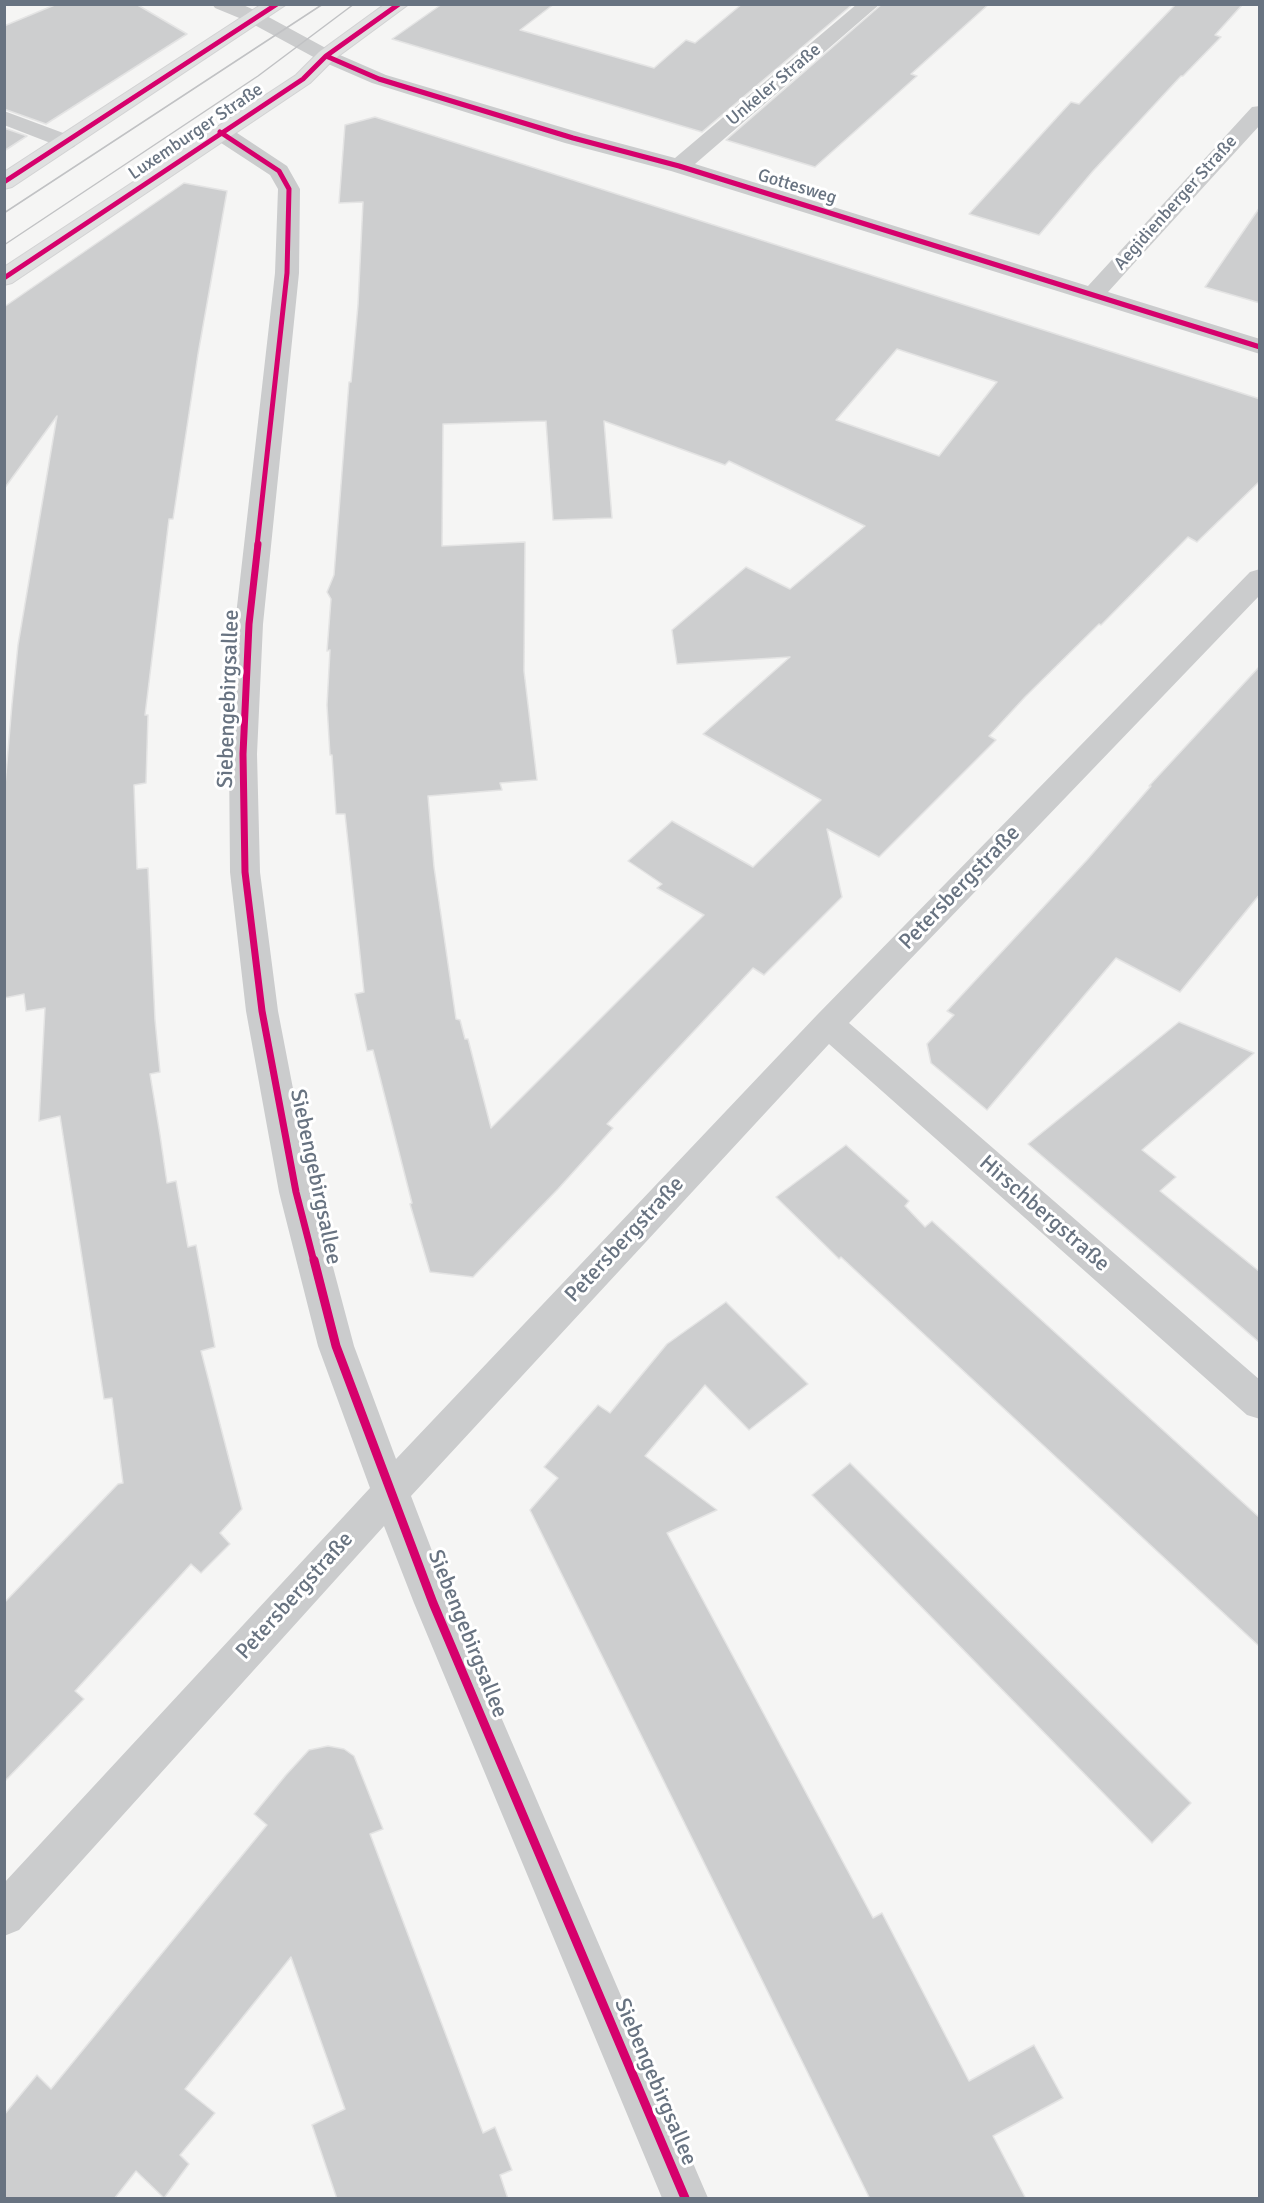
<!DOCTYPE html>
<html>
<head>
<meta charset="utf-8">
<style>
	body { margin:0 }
	#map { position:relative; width:1264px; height:2203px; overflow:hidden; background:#f5f5f4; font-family:Signika,sans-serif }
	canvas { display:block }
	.frame { position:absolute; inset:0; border:6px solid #687381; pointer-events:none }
</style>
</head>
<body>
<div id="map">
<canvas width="1264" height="2203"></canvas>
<div class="frame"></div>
</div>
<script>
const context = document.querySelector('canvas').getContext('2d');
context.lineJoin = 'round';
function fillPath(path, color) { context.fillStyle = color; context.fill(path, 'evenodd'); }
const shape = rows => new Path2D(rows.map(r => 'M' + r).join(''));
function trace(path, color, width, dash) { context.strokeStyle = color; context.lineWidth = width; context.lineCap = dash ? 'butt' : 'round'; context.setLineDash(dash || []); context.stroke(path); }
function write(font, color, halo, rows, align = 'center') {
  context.font = font + ' Signika,sans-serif'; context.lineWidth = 6; context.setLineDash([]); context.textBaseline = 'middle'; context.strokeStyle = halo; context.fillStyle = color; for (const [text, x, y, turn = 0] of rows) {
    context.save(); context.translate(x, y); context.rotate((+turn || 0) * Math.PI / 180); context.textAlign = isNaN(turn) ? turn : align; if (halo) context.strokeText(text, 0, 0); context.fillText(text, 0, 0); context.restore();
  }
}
const building = shape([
	[57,4,136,4,187,34,46,124,4,109,4,26,57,4],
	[442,4,554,4,520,30,654,68,686,40,695,43,742,4,853,4,702,132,392,39,442,4],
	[882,4,989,4,911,74,917,76,815,167,726,140,882,4],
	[1176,4,1243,4,1215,35,1221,37,1183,76,1181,76,1093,171,1039,235,969,214,1071,102,1079,104,1176,4],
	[375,117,1260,399,1260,481,1197,542,1188,537,1101,625,1099,624,1025,697,989,736,996,740,879,857,827,829,842,897,764,975,753,968,607,1124,613,1128,558,1189,473,1277,430,1272,410,1204,412,1203,373,1050,367,1051,355,994,364,992,345,814,336,814,332,755,330,755,327,705,330,650,327,651,331,599,327,592,334,575,349,382,351,382,358,305,363,202,339,203,345,125,375,117],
	[897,349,997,382,939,456,836,420,897,349],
	[546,421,553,520,612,518,604,421,725,465,729,461,865,526,790,589,746,567,672,630,677,664,790,657,703,734,821,800,753,867,672,821,628,861,662,884,657,888,704,915,491,1128,468,1039,465,1039,460,1020,456,1019,434,867,428,796,502,790,500,783,537,780,524,671,525,542,442,546,443,424,546,421],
	[4,128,27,136,4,151,4,128],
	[184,183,227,191,198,354,173,519,169,519,145,715,148,715,146,783,134,785,137,869,148,868,155,1020,160,1072,150,1074,160,1135,167,1183,176,1181,188,1247,196,1245,215,1347,201,1351,242,1509,220,1533,230,1544,201,1573,191,1564,75,1691,84,1699,4,1782,4,1603,118,1484,123,1483,112,1398,104,1399,60,1116,39,1121,45,1008,26,1011,24,994,4,998,4,797,12,704,18,645,57,416,4,489,4,307,184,183],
	[1260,207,1260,303,1205,287,1260,207],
	[1260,666,1260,894,1180,992,1116,958,987,1110,931,1063,927,1044,954,1015,947,1011,1087,860,1151,786,1149,786,1260,666],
	[1179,1022,1254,1053,1142,1150,1176,1177,1160,1191,1260,1272,1260,1343,1028,1144,1179,1022],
	[846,1145,909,1201,905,1206,925,1227,932,1221,1260,1518,1260,1647,841,1257,839,1259,776,1197,846,1145],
	[726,1302,808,1384,749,1430,705,1385,645,1456,717,1510,667,1533,873,1918,882,1913,969,2081,1034,2045,1063,2098,993,2136,1026,2199,870,2199,530,1510,558,1478,544,1467,598,1405,610,1413,667,1344,726,1302],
	[850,1463,1191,1803,1152,1843,812,1495,850,1463],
	[328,1746,344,1749,354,1756,383,1829,370,1834,483,2133,495,2127,512,2170,500,2175,508,2199,337,2199,312,2125,345,2109,291,1957,185,2089,215,2113,180,2155,189,2164,164,2198,136,2171,114,2199,4,2199,4,2115,37,2075,51,2089,267,1825,254,1814,286,1775,309,1750,328,1746]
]);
fillPath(building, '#cdcecf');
trace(building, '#e4e4e4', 1.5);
const major = shape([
	[262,4,287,4,12,187,4,189,4,172,262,4],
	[385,4,409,4,333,60,310,83,12,283,4,285,4,267,296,75,319,52,385,4]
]);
trace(major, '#d2d2d3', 2);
fillPath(shape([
	[212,4,241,4,263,14,333,52,386,75,581,133,675,158,857,4,880,4,695,164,1088,286,1252,107,1260,106,1260,125,1108,292,1260,339,1260,354,671,171,565,143,372,83,319,60,249,22,215,8,212,4],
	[4,111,74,137,77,142,74,147,66,149,4,125,4,111],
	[220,125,228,127,287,166,300,189,299,273,263,624,257,754,260,872,278,1011,313,1192,354,1346,396,1459,817,1015,1250,572,1260,569,1260,595,849,1023,1260,1380,1260,1419,1247,1415,829,1044,411,1496,452,1603,708,2198,662,2198,414,1603,384,1526,19,1930,4,1936,4,1883,370,1488,318,1346,279,1192,246,1011,230,872,229,754,235,624,275,273,278,189,270,175,212,137,209,132,212,127,220,125]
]), '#cbcccd');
fillPath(major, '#dfe0e0');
trace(shape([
	[4,213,323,4],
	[4,245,258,76,354,4]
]), '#c1c2c4', 1.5);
trace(shape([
	[326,56,379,79,573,138,679,166,1260,347],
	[220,132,279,171,289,189,287,273,257,546],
	[4,182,277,4],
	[4,278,303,79,326,56,399,4]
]), '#d6006c', 5);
trace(shape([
	[258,544,249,624,243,754,245,872,262,1011,296,1192,314,1262]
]), '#d6006c', 7);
trace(shape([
	[314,1260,336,1346,433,1603,685,2198]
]), '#d6006c', 9);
write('18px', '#687381', '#fff', [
	["Unkeler Straße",774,85,-40],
	["Luxemburger Straße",196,132,-34],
	["Gottesweg",797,187,17],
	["Aegidienberger Straße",1176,203,-48]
]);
write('22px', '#687381', '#fff', [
	["Siebengebirgsallee",229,699,-88],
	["Petersbergstraße",960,888,-46],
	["Siebengebirgsallee",315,1177,78],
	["Hirschbergstraße",1044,1214,41],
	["Petersbergstraße",625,1240,-47],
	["Petersbergstraße",295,1596,-48],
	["Siebengebirgsallee",467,1634,68],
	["Siebengebirgsallee",655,2082,67]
]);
</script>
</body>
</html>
